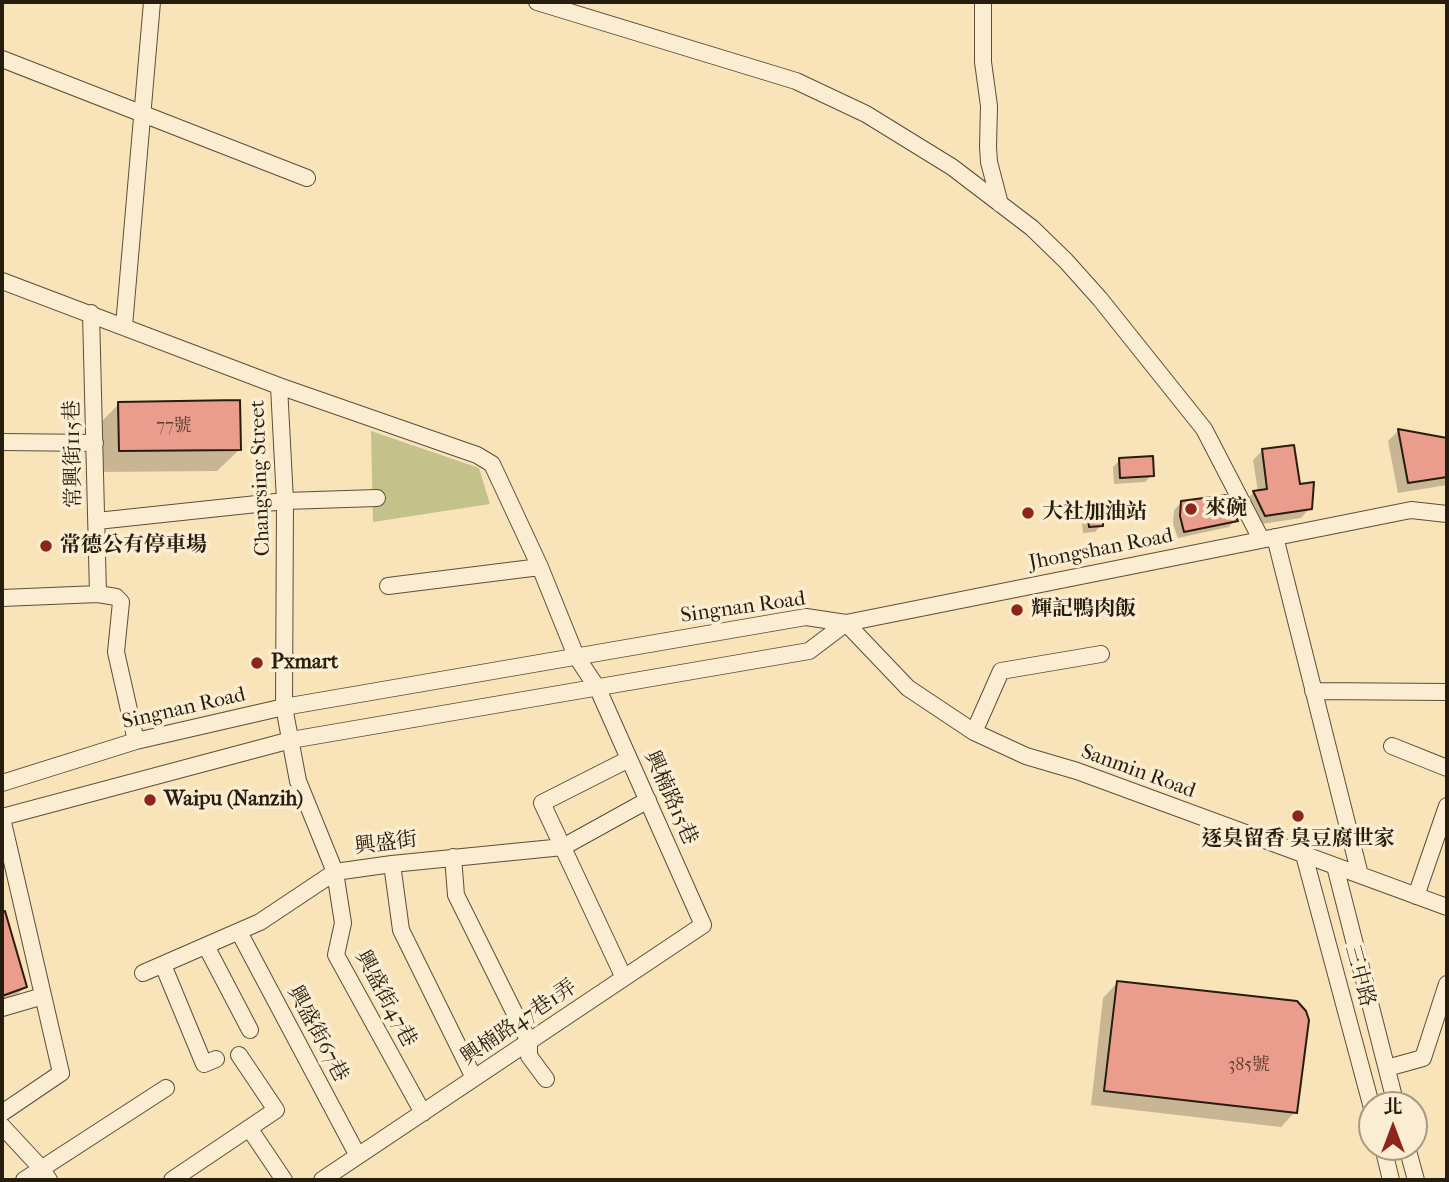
<!DOCTYPE html>
<html>
<head>
<meta charset="utf-8">
<style>
	body { margin:0 }
	#map { position:relative; width:1449px; height:1182px; overflow:hidden; background:#f9e3b9; font-family:"IM FELL French Canon","Noto Serif TC",serif }
	canvas { display:block }
	.frame { position:absolute; inset:0; border:4px solid #271d0e; pointer-events:none }
	.north { position:absolute; left:1358px; top:1091px; width:70px; height:70px; box-sizing:border-box; background:#fbedd2; border:2px solid #a69a84; border-radius:50%; rotate:0deg; font-size:19px; font-weight:700; line-height:28px; text-align:center; color:#271d0e }
	.north::after { content:''; display:block; margin:auto; width:24px; height:32px; background:#8f2418; clip-path:polygon(50% 0,100% 100%,50% 72%,0 100%) }
</style>
</head>
<body>
<div id="map">
<canvas width="1449" height="1182"></canvas>
<div class="frame"></div>
<div class="north">北</div>
</div>
<script>
const context = document.querySelector('canvas').getContext('2d');
context.lineJoin = 'round';
function fillPath(path, color) { context.fillStyle = color; context.fill(path, 'evenodd'); }
const shape = rows => new Path2D(rows.map(r => 'M' + r).join(''));
function trace(path, color, width, dash) { context.strokeStyle = color; context.lineWidth = width; context.lineCap = dash ? 'butt' : 'round'; context.setLineDash(dash || []); context.stroke(path); }
function write(font, color, halo, rows, align = 'center') {
  context.font = font + ' "IM FELL French Canon","Noto Serif TC",serif'; context.lineWidth = 7; context.setLineDash([]); context.textBaseline = 'middle'; context.strokeStyle = halo; context.fillStyle = color; for (const [text, x, y, turn = 0] of rows) {
    context.save(); context.translate(x, y); context.rotate((+turn || 0) * Math.PI / 180); context.textAlign = isNaN(turn) ? turn : align; if (halo) context.strokeText(text, 0, 0); context.fillText(text, 0, 0); context.restore();
  }
}
fillPath(shape([
	[371,431,479,468,490,504,373,522]
]), '#c4c28b');
fillPath(shape([
	[119,404,239,450,217,471,98,472,97,426],
	[1398,431,1447,440,1447,485,1398,493,1388,441],
	[1262,451,1298,486,1310,508,1301,518,1255,525,1244,502,1253,493,1258,492,1253,460],
	[1120,460,1152,475,1145,482,1114,484,1113,467],
	[1181,503,1235,520,1229,527,1178,538,1173,524,1174,510],
	[1088,505,1101,525,1095,532,1083,533,1081,512],
	[2,906,25,987,2,1009],
	[1117,983,1295,1112,1281,1127,1091,1105,1103,998]
]), '#0003');
const building = shape([
	[240,400,241,450,119,451,118,402,240,400],
	[1398,429,1447,438,1447,477,1408,483,1398,429],
	[1294,445,1300,484,1314,482,1312,509,1265,516,1253,491,1267,489,1262,449,1294,445],
	[1153,456,1154,476,1120,478,1119,458,1153,456],
	[1226,495,1238,521,1184,532,1180,516,1181,501,1226,495],
	[1102,502,1103,526,1089,527,1087,503,1102,502],
	[5,911,27,987,2,996,2,912,5,911],
	[1117,981,1297,1001,1306,1011,1309,1020,1297,1113,1104,1091,1117,981]
]);
fillPath(building, '#ea9d8c');
trace(building, '#271d0e', 2);
const minor = shape([
	[537,2,796,81,866,114,952,167,1032,228,1066,261,1100,299,1204,429,1261,539],
	[983,2,983,62,989,106,988,147,989,162,1000,204],
	[2,59,307,178],
	[2,281,279,386,285,501,284,707,298,781,335,872,343,923,336,955,423,1113],
	[91,313,98,594],
	[124,326,152,2],
	[279,386,477,455,492,464,540,567,576,656,598,689,703,925,322,1180],
	[2,442,95,443],
	[97,521,285,501,377,498],
	[1275,537,1360,875],
	[388,586,540,567],
	[2,598,98,594,116,597,121,602,116,652,136,741],
	[846,623,908,688,974,732,1026,756,1077,771,1447,907],
	[1313,691,1447,692],
	[974,732,1001,671,1101,654],
	[1392,746,1447,768],
	[2,783,136,741,284,707,806,617,846,623,1411,510,1447,514],
	[2,817,291,740,809,651,846,623],
	[2,818,61,1073,2,1113],
	[1304,855,1372,1108],
	[453,857,456,895,529,1042,529,1056,546,1079],
	[392,864,401,930,474,1078],
	[1335,866,1396,1105],
	[1416,896,1447,806],
	[239,932,358,1156],
	[206,946,250,1030],
	[163,965,204,1064,216,1059],
	[143,973,260,922,335,872,392,864,563,847,648,800],
	[624,978,542,803,629,759],
	[2,1008,43,996],
	[1387,1068,1423,1058,1447,984],
	[2,1126,41,1168,49,1180],
	[249,1128,284,1180],
	[1383,1147,1391,1180],
	[1407,1147,1416,1180],
	[24,1180,166,1088],
	[172,1180,276,1110,239,1055]
]);
trace(minor, '#5c4e39', 18);
trace(minor, '#fbedd2', 16);
for (const [x, y, r, color] of [
	[1191,509,7,"#8f2418"],
	[1028,513,7,"#8f2418"],
	[46,546,7,"#8f2418"],
	[1017,610,7,"#8f2418"],
	[257,663,7,"#8f2418"],
	[150,800,7,"#8f2418"],
	[1298,816,7,"#8f2418"]
]) { const dot = new Path2D(); dot.arc(x, y, r, 0, 2 * Math.PI); context.fillStyle = color; context.fill(dot); trace(dot, '#fbedd2', 2.5); }
write('18px', '#583d2e', null, [
	["77號",174,427],
	["385號",1249,1066]
]);
write('21px', '#271d0e', '#fbedd2', [
	["常興街115巷",74,454,-91],
	["Changsing Street",261,478,-92],
	["Jhongshan Road",1101,550,-11],
	["Singnan Road",743,608,-8],
	["Singnan Road",184,709,-13],
	["Sanmin Road",1138,772,20],
	["興楠路15巷",670,798,66],
	["興盛街",386,844,-7],
	["三中路",1359,976,75],
	["興盛街47巷",385,999,62],
	["興楠路47巷1弄",519,1023,-34],
	["興盛街67巷",317,1034,62]
]);
write('bold 21px', '#271d0e', '#fbedd2', [
	["來碗",1205,509],
	["大社加油站",1042,513],
	["常德公有停車場",60,546],
	["輝記鴨肉飯",1031,610],
	["Pxmart",271,663],
	["Waipu (Nanzih)",164,800],
	["逐臭留香 臭豆腐世家",1298,840,"center"]
], 'left');
</script>
</body>
</html>
